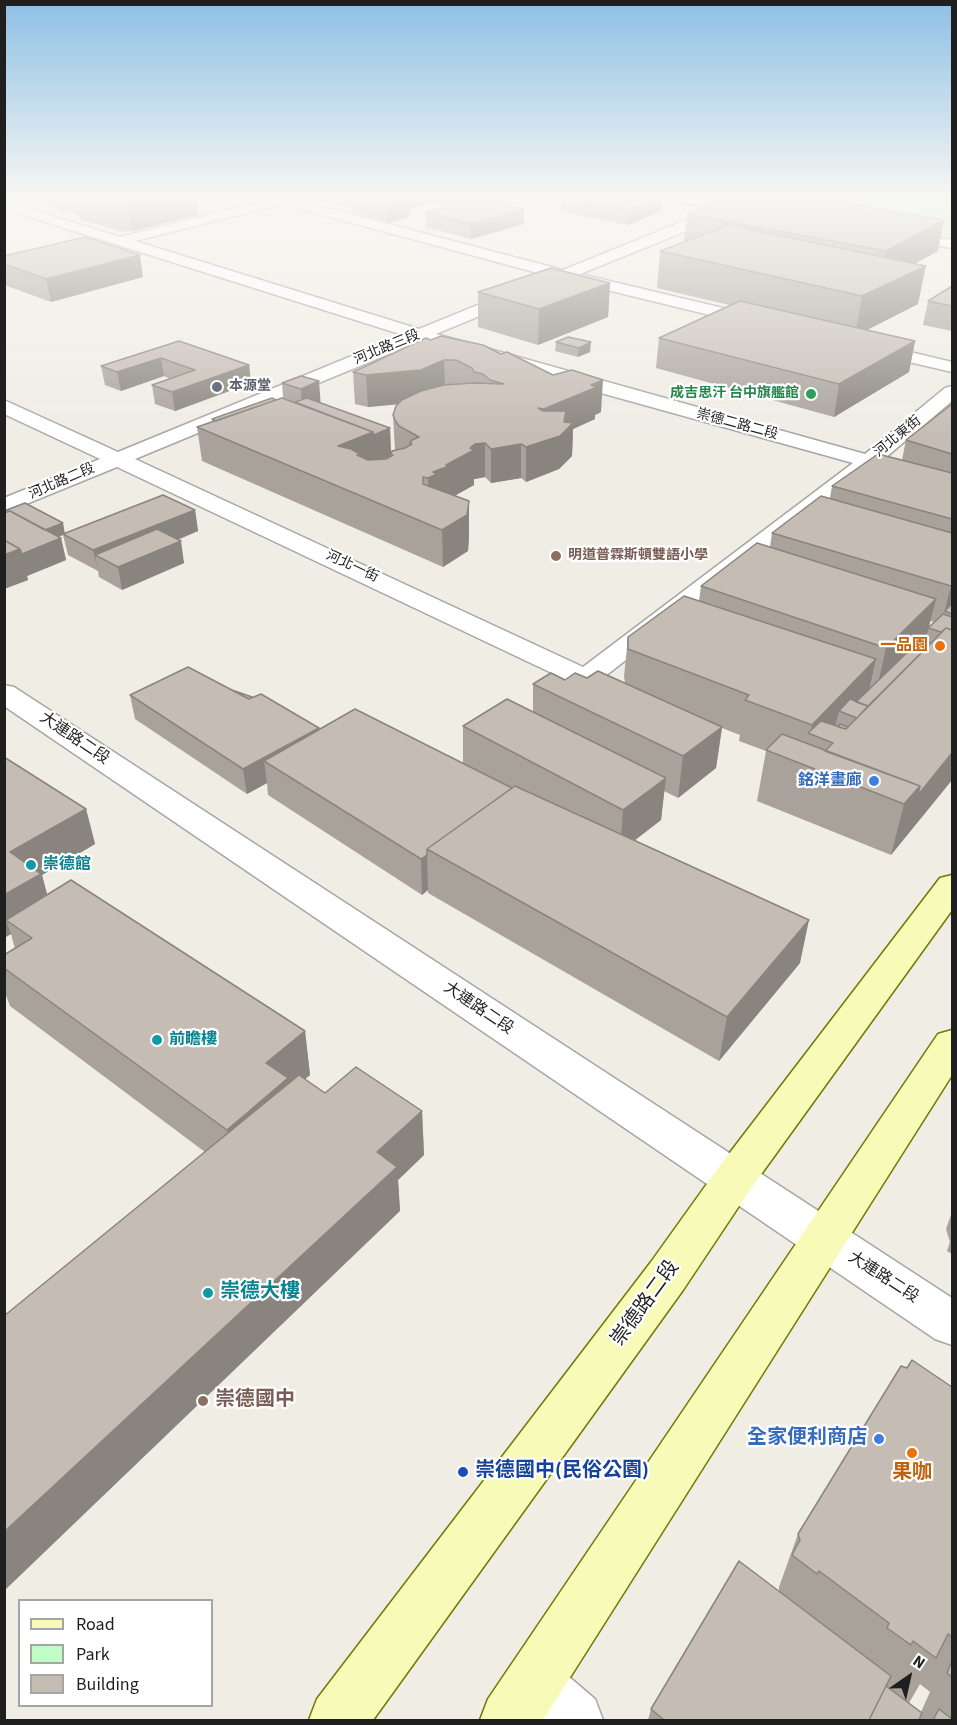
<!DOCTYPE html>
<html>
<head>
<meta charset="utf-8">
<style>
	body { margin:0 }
	#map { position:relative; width:957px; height:1725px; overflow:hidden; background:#f0ede5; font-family:"Source Sans 3",sans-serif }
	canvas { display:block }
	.frame { position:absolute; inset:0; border:6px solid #1f1f1f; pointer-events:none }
	.legend { position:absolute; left:18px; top:1599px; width:195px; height:108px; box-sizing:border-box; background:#fff; border:2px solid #a5a5a5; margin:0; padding:8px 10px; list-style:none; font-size:18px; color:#1f1f1f }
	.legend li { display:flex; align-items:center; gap:12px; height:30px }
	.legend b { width:30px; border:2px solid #a5a5a5 }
	.north { position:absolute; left:879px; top:1647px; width:60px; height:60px; -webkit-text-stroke:4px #fff; paint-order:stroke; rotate:34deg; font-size:16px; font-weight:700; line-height:24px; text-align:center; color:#1f1f1f }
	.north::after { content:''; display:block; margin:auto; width:21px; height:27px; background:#1f1f1f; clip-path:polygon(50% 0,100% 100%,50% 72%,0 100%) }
</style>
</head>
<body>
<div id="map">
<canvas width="957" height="1725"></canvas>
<div class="frame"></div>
<ul class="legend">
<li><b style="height:8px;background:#f8fbb8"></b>Road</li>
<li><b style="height:16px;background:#c1fbc6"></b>Park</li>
<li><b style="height:16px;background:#c5bcb4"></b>Building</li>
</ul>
<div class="north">N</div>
</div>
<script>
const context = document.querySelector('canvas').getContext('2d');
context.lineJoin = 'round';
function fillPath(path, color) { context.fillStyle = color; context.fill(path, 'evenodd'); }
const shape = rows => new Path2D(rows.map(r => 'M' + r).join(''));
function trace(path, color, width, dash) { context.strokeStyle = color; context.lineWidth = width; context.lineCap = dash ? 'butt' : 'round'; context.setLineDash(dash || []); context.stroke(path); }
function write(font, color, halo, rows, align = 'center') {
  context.font = font + ' "Source Sans 3","Noto Sans TC",sans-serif'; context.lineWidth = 4.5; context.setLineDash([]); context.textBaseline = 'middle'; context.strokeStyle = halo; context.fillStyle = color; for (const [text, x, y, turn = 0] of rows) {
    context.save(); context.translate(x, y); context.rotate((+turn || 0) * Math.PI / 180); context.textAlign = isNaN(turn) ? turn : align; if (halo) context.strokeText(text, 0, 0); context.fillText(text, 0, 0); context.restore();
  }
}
fillPath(shape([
	[768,197,952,197,952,238,762,205]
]), '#c1fbc6');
const minor = shape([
	[279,197,299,197,297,200,563,270,716,208,672,201,666,197,694,197,729,202,744,197,760,197,759,200,738,210,580,274,765,318,767,322,765,326,759,327,566,280,436,334,865,454,945,388,952,386,952,401,884,459,952,482,952,495,872,469,595,684,585,686,575,684,117,467,4,513,4,498,100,459,4,414,4,400,118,452,403,335,4,209,4,201,120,237,279,197],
	[282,204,549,276,419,329,135,241,282,204],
	[420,341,565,383,853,463,583,667,135,459,420,341],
	[896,231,952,240,952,248,891,238,889,235,896,231],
	[868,342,952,362,952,372,862,351,859,347,862,343,868,342],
	[4,685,14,687,952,1298,952,1345,935,1339,4,706,4,685],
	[534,1655,554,1664,595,1699,603,1720,531,1720,514,1704,505,1684,514,1664,534,1655]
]);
const secondary = shape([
	[952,875,952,910,749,1191,683,1290,373,1720,309,1720,317,1699,651,1262,719,1167,940,878,952,875],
	[952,1030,952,1075,543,1720,480,1720,488,1699,938,1034,952,1030]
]);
trace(minor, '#a6a6a6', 3);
trace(secondary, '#6d7b02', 3);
fillPath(minor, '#fff');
fillPath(secondary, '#f8fbb8');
fillPath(shape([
	[42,197,196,197,198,215,132,231,122,232,79,219,78,215,43,205],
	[315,197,465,197,465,202,524,224,471,239,426,227,426,212,448,206,432,203,409,209,410,217,388,223,352,212,352,208,315,199],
	[472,197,512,197,500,202],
	[562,198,662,211,628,225,561,212],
	[687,214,938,251,915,263,918,304,867,330,915,341,909,372,834,417,656,368,659,338,729,305,657,288,660,251,684,242],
	[4,256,143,277,51,302,4,285],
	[610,283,608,317,538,345,478,327,478,292],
	[952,286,952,331,923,325,928,301],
	[568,337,590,352,578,357,555,351,556,342],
	[426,338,601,412,595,415,595,419,573,429,572,456,559,469,526,482,521,478,491,483,485,477,475,479,474,479,474,485,454,496,469,501,469,537,468,551,443,567,202,461,197,427,212,422,212,419,283,398,282,383,301,376,321,403,390,428,391,453,395,451,393,415,398,404,368,407,355,404,353,372],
	[179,341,249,365,251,383,175,411,155,404,152,385,170,379,164,376,121,391,105,385,101,366],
	[952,404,952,780,891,855,757,801,766,751,739,741,740,735,722,728,716,768,678,798,664,791,661,820,634,840,800,963,719,1061,428,893,428,890,422,895,268,795,267,783,247,794,135,719,130,695,232,690,319,728,319,729,463,763,463,726,533,711,533,684,587,678,625,683,624,677,628,637,699,601,701,586,770,547,772,533,830,498,832,486,902,460,906,440],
	[930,621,934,622,929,628],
	[195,510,198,531,178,540,184,563,122,590,99,577,98,571,68,555,63,535,58,537,61,538,66,560,27,576,28,580,4,589,4,511,65,533],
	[4,757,86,809,95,844,42,875,47,895,305,1031,310,1075,305,1079,325,1093,422,1111,424,1155,398,1180,400,1211,205,1152,10,1006,4,990,4,955,15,949,11,934,4,938],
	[952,1212,952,1254,947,1251,950,1242,946,1229],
	[952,1387,952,1720,648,1720,651,1709,779,1591,779,1587,798,1534],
	[920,1684,930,1692,921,1712,909,1703]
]), '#a9a29b');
fillPath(shape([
	[147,197,196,197,198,215,132,231,127,201],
	[387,197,432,197,432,203,409,209,410,217,388,223],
	[449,197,465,197,465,202,449,207],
	[500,197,512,197,500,202],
	[663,197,662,211,628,225,629,210],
	[524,209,524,224,471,239,471,224],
	[944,220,938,251,879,283,886,251],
	[140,255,143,277,51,302,46,279],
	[926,266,918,304,855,336,862,296],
	[610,283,608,317,538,345,539,309],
	[915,341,909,372,834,417,839,384],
	[591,342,590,352,578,357,579,348],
	[161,358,164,376,121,391,117,372],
	[444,360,445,391,422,402,368,407,366,375],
	[249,365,251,383,175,411,172,392],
	[603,380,601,412,595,415,595,419,573,429,572,456,559,469,526,482,526,447,543,442,544,409],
	[319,381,321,408,302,410,301,389],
	[390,428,391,455,390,454,390,456,375,463,338,446,373,432],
	[485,443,485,477,475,479,474,479,474,485,449,499,429,513,428,478,433,472,446,465,475,444],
	[521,444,521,478,491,483,491,449],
	[469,501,469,537,468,551,443,567,442,530],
	[195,510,198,531,114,565,95,555,98,571,93,550],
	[63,523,65,534,38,545,35,533],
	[61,538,66,560,27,576,28,580,4,589,4,555,20,549],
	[181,541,184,563,122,590,118,567],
	[952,585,952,613,945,611,941,625,951,586],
	[936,599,926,638,877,688,886,648],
	[876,659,867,699,839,711,833,735,810,734,812,725],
	[722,727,716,768,678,798,683,756],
	[319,728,321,752,264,761,267,783,247,794,243,769],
	[952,753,952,780,891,855,904,804,920,786],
	[666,778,661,820,620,852,623,810],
	[86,809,95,844,42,875,51,909,6,920,11,934,4,938,4,895,10,852],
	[427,855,428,890,422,895,421,859],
	[809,920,800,963,719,1061,727,1017],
	[305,1031,310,1075,290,1092,236,1174,227,1130,266,1063],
	[422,1111,424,1155,398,1180,400,1211,4,1591,4,1532,377,1152]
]), '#8a847e');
const building = shape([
	[100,197,147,197,127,201,118,201,100,197],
	[565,197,663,197,629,210,562,198,565,197],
	[730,197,808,197,944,220,886,251,687,214,730,197],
	[479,198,524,209,471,224,426,212,479,198],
	[729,225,926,266,862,296,660,251,729,225],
	[85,237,140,255,46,279,4,264,4,256,85,237],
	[551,268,610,283,539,309,478,292,551,268],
	[952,286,952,306,928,301,952,286],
	[740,301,915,341,839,384,659,338,740,301],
	[441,336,483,345,501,354,507,352,553,375,572,370,603,380,591,385,597,387,544,409,538,408,543,411,566,411,564,422,573,423,560,436,526,447,521,444,491,449,485,443,475,444,470,448,474,450,446,465,449,466,433,472,437,474,428,478,423,477,423,484,469,501,467,515,442,530,197,427,282,398,373,432,338,446,351,449,360,454,357,455,368,460,386,459,393,455,390,454,392,451,405,448,412,444,410,443,412,440,419,437,399,426,395,420,393,415,396,406,402,400,421,391,444,385,473,383,504,384,490,380,483,374,474,372,472,368,456,360,444,360,421,370,366,375,353,372,426,338,431,340,441,336],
	[568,337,591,342,579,348,556,342,568,337],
	[179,341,249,365,172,392,152,385,195,370,161,358,117,372,101,366,179,341],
	[301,376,319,381,301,389,282,383,301,376],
	[272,398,276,400,216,421,212,419,272,398],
	[307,398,390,428,374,435,373,432,295,402,307,398],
	[952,404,952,454,906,440,952,404],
	[878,454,952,473,952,519,832,486,878,454],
	[163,495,195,510,93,550,63,534,163,495],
	[821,496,952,533,952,585,951,586,772,533,821,496],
	[25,503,63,523,45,530,10,511,4,513,4,511,25,503],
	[10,511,61,538,22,554,20,549,4,540,4,513,10,511],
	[157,529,181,541,118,567,95,555,157,529],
	[4,540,20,549,4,555,4,540],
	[757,543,936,599,886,648,701,586,757,543],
	[684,596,876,659,812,725,745,700,749,695,628,649,628,637,684,596],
	[952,603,952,614,945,611,952,603],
	[943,614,952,617,952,630,946,628,941,632,928,628,943,614],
	[946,628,952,630,952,753,918,795,920,786,825,751,833,743,808,733,821,721,846,729,946,628],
	[919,641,924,641,931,643,868,706,856,702,919,641],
	[188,667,249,699,261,694,319,728,243,769,130,695,188,667],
	[598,671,722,727,683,756,533,684,551,673,565,680,575,673,587,678,598,671],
	[232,690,252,697,249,699,232,690],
	[507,699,666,778,623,810,463,726,507,699],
	[850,699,868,706,857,718,839,711,850,699],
	[355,709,512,788,427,849,427,855,421,859,264,761,355,709],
	[840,724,848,727,846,729,838,727,840,724],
	[782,734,920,786,904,804,766,750,782,734],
	[4,757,86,809,10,852,41,874,4,895,4,757],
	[515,786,809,920,727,1017,427,849,515,786],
	[71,880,305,1031,266,1063,288,1078,227,1130,4,968,4,955,32,938,6,920,71,880],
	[356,1067,422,1111,377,1152,397,1167,4,1532,4,1316,299,1075,325,1093,356,1067],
	[912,1360,952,1387,952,1637,948,1634,936,1658,913,1641,911,1645,887,1628,889,1623,819,1571,817,1574,792,1555,800,1540,798,1534,901,1366,907,1368,912,1360],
	[739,1561,891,1676,869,1720,664,1720,651,1709,739,1561],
	[952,1661,952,1677,947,1673,952,1661],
	[886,1686,922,1713,919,1720,869,1720,886,1686],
	[939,1709,952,1719,952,1720,933,1720,939,1709]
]);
fillPath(building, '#c5bcb4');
trace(building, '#8a847e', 1.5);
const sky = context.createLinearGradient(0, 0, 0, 438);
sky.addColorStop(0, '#8dc0e4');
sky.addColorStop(0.45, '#f8f7f3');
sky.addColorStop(1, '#f8f7f300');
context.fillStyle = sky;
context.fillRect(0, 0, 957, 438);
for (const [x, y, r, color] of [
	[217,387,6,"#6b7280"],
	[811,394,6,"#2e9e5b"],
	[556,556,6,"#8d6e63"],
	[940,646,6,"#e8710a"],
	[874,781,6,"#3f7fe0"],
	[31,865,6,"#0f9aa8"],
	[157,1040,6,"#0f9aa8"],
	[208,1293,6,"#0f9aa8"],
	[203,1401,6,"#8d6e63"],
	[879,1439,6,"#3f7fe0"],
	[912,1453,6,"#e8710a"],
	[463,1472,6,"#1a4fb4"]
]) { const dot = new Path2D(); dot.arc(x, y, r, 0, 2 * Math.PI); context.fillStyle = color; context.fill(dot); trace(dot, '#fff', 2); }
write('14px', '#1f1f1f', '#fff', [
	["河北路三段",387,348,-22],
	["崇德二路二段",737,425,15],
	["河北東街",898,437,-39],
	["河北路二段",62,482,-23],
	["河北一街",352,567,25]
]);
write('bold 14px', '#5b616d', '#fff', [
	["本源堂",229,387]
], 'left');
write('bold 14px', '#27864d', '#fff', [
	["成吉思汗 台中旗艦館",799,394]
], 'right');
write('bold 14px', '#785e54', '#fff', [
	["明道普霖斯頓雙語小學",568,556]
], 'left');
write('bold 16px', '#c56008', '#fff', [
	["一品園",928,646]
], 'right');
write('16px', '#1f1f1f', '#fff', [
	["大連路二段",74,739,34],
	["大連路二段",478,1009,34],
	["大連路二段",883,1278,33]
]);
write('bold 16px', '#366cbe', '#fff', [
	["銘洋畫廊",862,781]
], 'right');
write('bold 16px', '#0d838f', '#fff', [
	["崇德館",43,865],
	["前瞻樓",169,1040]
], 'left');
write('bold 20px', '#0d838f', '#fff', [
	["崇德大樓",220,1293]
], 'left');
write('20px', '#1f1f1f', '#fff', [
	["崇德路二段",646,1304,-54]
]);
write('bold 20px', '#785e54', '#fff', [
	["崇德國中",215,1401]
], 'left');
write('bold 20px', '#366cbe', '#fff', [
	["全家便利商店",867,1439]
], 'right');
write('bold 20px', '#164399', '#fff', [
	["崇德國中(民俗公園)",475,1472]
], 'left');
write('bold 20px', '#c56008', '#fff', [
	["果咖",912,1474]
]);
</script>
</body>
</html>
